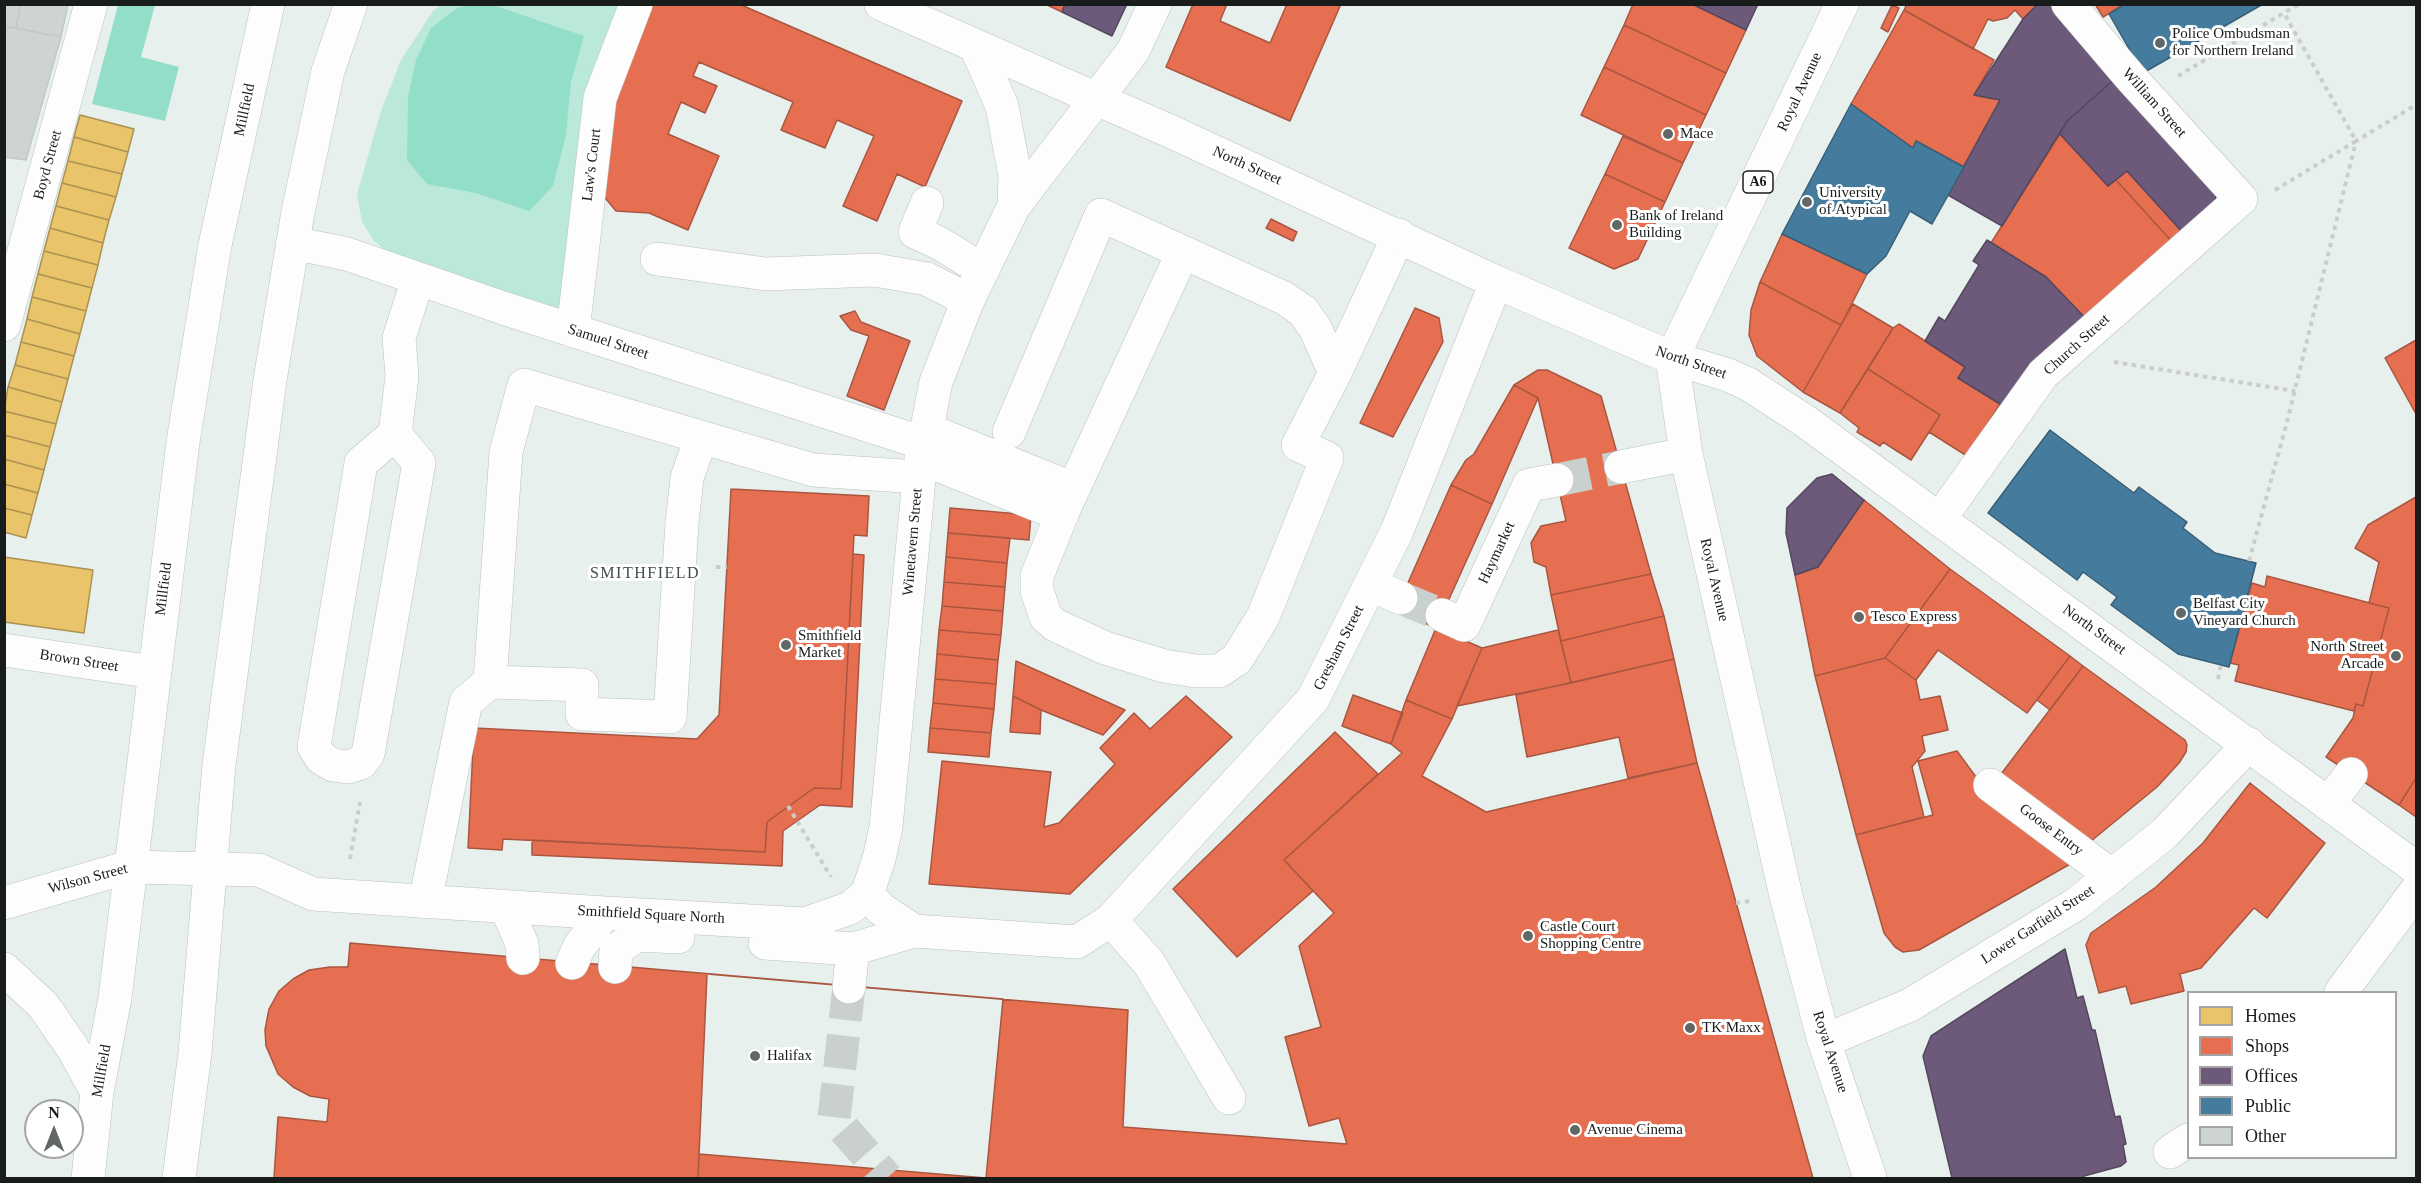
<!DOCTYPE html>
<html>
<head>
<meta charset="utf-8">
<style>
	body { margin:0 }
	#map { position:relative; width:2421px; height:1183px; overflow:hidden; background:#e8f0ed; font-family:"Times New Roman",serif }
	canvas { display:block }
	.frame { position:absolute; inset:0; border:6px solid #181d1b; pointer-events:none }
	.legend { position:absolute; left:2187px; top:991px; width:210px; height:168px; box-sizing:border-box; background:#fff; border:2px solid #a3a5a4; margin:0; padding:8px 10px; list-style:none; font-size:18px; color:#181d1b }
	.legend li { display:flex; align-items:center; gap:12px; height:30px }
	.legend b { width:30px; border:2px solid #a3a5a4 }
	.north { position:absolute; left:24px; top:1099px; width:60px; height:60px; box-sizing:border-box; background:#fff; border:2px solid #a3a5a4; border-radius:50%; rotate:0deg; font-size:16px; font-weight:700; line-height:24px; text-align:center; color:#181d1b }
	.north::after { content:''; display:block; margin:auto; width:21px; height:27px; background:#616764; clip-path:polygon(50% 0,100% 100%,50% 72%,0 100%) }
</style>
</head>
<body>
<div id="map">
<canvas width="2421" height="1183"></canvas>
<div class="frame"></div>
<ul class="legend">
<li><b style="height:16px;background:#e9c46a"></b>Homes</li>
<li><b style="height:16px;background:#e76f51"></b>Shops</li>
<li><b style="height:16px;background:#6d597a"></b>Offices</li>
<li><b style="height:16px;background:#457b9d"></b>Public</li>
<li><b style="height:16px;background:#ced4d2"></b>Other</li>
</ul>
<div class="north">N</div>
</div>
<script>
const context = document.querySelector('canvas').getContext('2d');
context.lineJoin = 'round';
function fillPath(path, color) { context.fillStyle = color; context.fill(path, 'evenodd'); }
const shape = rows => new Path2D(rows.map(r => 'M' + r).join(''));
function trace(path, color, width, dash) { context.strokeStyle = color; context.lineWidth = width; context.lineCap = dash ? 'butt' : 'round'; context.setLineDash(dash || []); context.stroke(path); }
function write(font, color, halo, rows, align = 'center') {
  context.font = font + ' "Times New Roman",serif'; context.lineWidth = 6; context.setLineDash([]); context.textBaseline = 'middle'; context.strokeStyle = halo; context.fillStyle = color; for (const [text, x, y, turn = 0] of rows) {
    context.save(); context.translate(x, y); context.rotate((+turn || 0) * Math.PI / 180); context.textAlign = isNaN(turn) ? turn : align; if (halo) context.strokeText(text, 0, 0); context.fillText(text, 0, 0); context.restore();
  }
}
fillPath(shape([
	[442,4,622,5,565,317,390,254,374,241,362,222,357,194,381,111,401,60,433,11]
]), '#bbe9d9');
fillPath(shape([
	[118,5,155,5,141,57,179,67,165,121,92,104],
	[468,5,493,5,584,36,571,82,566,135,553,186,529,211,476,193,427,184,407,160,408,97,416,60,431,28,457,8]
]), '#93dec8');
const homes = shape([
	[80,115,134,129,128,152,74,137,80,115],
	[74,137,128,152,122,174,68,161,74,137],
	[68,161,122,174,116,197,62,183,68,161],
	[62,183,116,197,109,220,56,206,62,183],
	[56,206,109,220,103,243,50,228,56,206],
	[50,228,103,243,98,265,44,251,50,228],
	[44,251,98,265,92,288,38,274,44,251],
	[38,274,92,288,86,311,32,297,38,274],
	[32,297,86,311,80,334,27,319,32,297],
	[27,319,80,334,74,356,21,342,27,319],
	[21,342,74,356,68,379,15,365,21,342],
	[15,365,68,379,62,402,8,387,15,365],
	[8,387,62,402,56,424,4,411,8,387],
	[4,411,56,424,50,447,4,435,4,411],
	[4,435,50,447,44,470,4,459,4,435],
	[4,459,44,470,38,493,4,484,4,459],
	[4,484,38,493,32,515,4,508,4,484],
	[4,508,32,515,26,538,4,532,4,508],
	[4,557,93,570,84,633,4,622,4,557]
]);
fillPath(homes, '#e9c46a');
trace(homes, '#aa9252', 1.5);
const shops = shape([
	[647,4,739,4,962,101,925,187,897,174,877,221,843,206,874,136,837,120,825,148,781,130,793,102,699,62,693,76,717,86,705,113,681,102,668,134,719,156,688,230,649,213,616,211,596,187,602,108,647,4],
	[1045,4,1065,4,1062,12,1045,4],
	[1193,4,1227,4,1220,21,1270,43,1287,4,1341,4,1290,121,1166,67,1193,4],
	[1633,4,1692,4,1746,30,1726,73,1624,25,1633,4],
	[1907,4,2038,4,2023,19,2015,10,2007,18,1993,21,1988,19,1973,49,1904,10,1907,4],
	[2095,4,2125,4,2103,17,2095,4],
	[1892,5,1899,8,1888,32,1881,28,1892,5],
	[1904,10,1994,60,1974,95,2000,100,1964,167,1916,141,1913,148,1851,104,1904,10],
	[1624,25,1726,73,1706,115,1604,67,1624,25],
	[1604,67,1706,115,1683,163,1581,115,1604,67],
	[2060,134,2108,186,2116,180,2175,245,2089,322,2046,277,1991,243,2060,134],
	[1623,136,1683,163,1665,202,1605,174,1623,136],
	[2127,171,2186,236,2175,245,2116,180,2127,171],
	[1605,174,1665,202,1638,259,1614,269,1569,248,1605,174],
	[1271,219,1297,232,1293,241,1266,228,1271,219],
	[1782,234,1867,274,1841,325,1760,282,1782,234],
	[1760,282,1841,325,1803,392,1757,356,1749,335,1751,310,1760,282],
	[1853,304,1893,328,1840,413,1803,392,1853,304],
	[1415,308,1439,318,1443,342,1393,437,1360,423,1415,308],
	[855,311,861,322,910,341,884,410,847,396,869,336,851,330,840,316,855,311],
	[1899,324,1965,367,1958,378,2000,404,1967,456,1929,432,1940,415,1868,369,1893,328,1899,324],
	[2416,340,2416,414,2385,358,2416,340],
	[1868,369,1940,415,1911,460,1883,442,1880,446,1857,432,1859,428,1840,413,1868,369],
	[1538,370,1547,370,1601,396,1651,574,1551,595,1546,567,1534,562,1531,543,1541,526,1566,521,1538,398,1514,385,1538,370],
	[1514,385,1538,398,1492,504,1451,485,1466,460,1474,454,1514,385],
	[1451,485,1492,504,1436,628,1396,610,1451,485],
	[731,489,869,496,867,536,854,535,841,789,814,788,767,822,765,852,503,839,502,850,468,848,474,728,697,739,719,715,731,489],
	[2416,497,2416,778,2399,805,2326,757,2353,718,2356,704,2363,706,2389,608,2369,603,2379,562,2355,548,2368,525,2416,497],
	[1864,500,1950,569,1885,658,1815,676,1795,575,1818,567,1864,500],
	[950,508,1031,515,1029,540,948,533,950,508],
	[948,533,1010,538,1007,563,946,557,948,533],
	[853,554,864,555,852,807,820,805,783,831,782,866,532,855,532,840,765,852,767,822,814,788,841,789,853,554],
	[946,557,1007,563,1005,587,944,582,946,557],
	[1950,569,2070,656,2027,713,1938,650,1916,680,1885,658,1950,569],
	[1651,574,1664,616,1561,641,1551,595,1651,574],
	[2267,576,2389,608,2363,706,2356,704,2354,711,2235,681,2239,665,2230,663,2252,583,2265,587,2267,576],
	[944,582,1005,587,1003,611,942,606,944,582],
	[942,606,1003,611,1001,635,939,630,942,606],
	[1664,616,1674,659,1571,683,1561,641,1664,616],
	[1436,628,1482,648,1452,719,1406,700,1436,628],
	[939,630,1001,635,998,660,937,654,939,630],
	[1558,630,1571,683,1457,706,1482,648,1558,630],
	[937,654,998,660,996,684,935,679,937,654],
	[2070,656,2083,666,2050,710,2037,700,2070,656],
	[1885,658,1916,680,1920,700,1940,696,1948,730,1922,736,1925,751,1912,767,1924,817,1856,835,1815,676,1885,658],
	[1674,659,1697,763,1628,778,1619,737,1527,757,1516,695,1674,659],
	[1016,661,1125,710,1103,735,1041,710,1013,696,1016,661],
	[2083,666,2185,740,2187,745,2186,752,2179,763,2157,787,2085,846,1998,778,2083,666],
	[935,679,996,684,994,709,933,703,935,679],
	[1353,695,1403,713,1391,744,1342,726,1353,695],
	[1013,696,1041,710,1040,734,1010,732,1013,696],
	[1186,696,1232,737,1070,894,929,884,942,761,1051,772,1044,827,1059,823,1115,764,1100,748,1134,713,1150,729,1186,696],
	[1406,700,1452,719,1422,776,1486,812,1697,763,1813,1178,698,1178,707,974,1128,1010,1123,1127,1347,1144,1339,1118,1309,1126,1285,1037,1321,1027,1299,946,1334,913,1284,860,1402,753,1391,744,1406,700],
	[933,703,994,709,991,733,930,728,933,703],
	[930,728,991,733,989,757,928,752,930,728],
	[1335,732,1378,774,1284,860,1313,891,1237,957,1173,889,1335,732],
	[1957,751,1987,792,2079,859,1919,950,1903,952,1895,947,1884,933,1856,835,1933,815,1918,761,1957,751],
	[2416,778,2416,817,2399,805,2416,778],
	[2250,783,2325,843,2267,918,2254,908,2201,968,2180,974,2184,991,2131,1004,2126,986,2099,993,2086,945,2091,933,2156,887,2203,843,2250,783],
	[350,943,1003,999,986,1178,699,1154,698,1178,274,1178,278,1117,327,1122,329,1099,310,1096,293,1087,278,1074,266,1046,265,1030,269,1009,279,991,293,979,309,970,330,967,348,967,350,943]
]);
fillPath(shops, '#e76f51');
trace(shops, '#a95641', 1.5);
const offices = shape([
	[1065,4,1127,4,1112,36,1062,12,1065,4],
	[1692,4,1758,4,1746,30,1692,4],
	[2038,4,2053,4,2117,77,2067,121,2002,226,1948,195,2000,100,1974,95,2023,19,2038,4],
	[2117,77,2216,195,2215,202,2185,235,2127,171,2108,186,2060,134,2067,121,2117,77],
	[1987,240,2046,277,2089,322,2005,407,1958,378,1965,367,1925,341,1939,317,1945,321,1979,265,1973,261,1987,240],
	[1832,474,1864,500,1818,567,1795,575,1786,533,1787,508,1817,478,1832,474],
	[2065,949,2077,998,2083,996,2092,1030,2095,1030,2115,1117,2120,1116,2126,1144,2123,1145,2126,1162,2121,1166,2084,1176,2084,1178,1952,1178,1923,1056,1931,1036,2065,949]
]);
fillPath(offices, '#6d597a');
trace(offices, '#54475e', 1.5);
const public = shape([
	[2125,4,2263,4,2143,73,2109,14,2125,4],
	[1851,104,1913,148,1916,141,1964,167,1932,224,1910,211,1886,256,1867,274,1782,234,1851,104],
	[2050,430,2134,493,2139,487,2165,506,2187,522,2183,528,2215,553,2256,563,2229,667,2178,654,2111,605,2117,597,2083,572,2077,580,1988,513,2050,430]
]);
fillPath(public, '#457b9d');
trace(public, '#385f76', 1.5);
const building = shape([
	[4,4,21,4,16,28,4,26,4,4],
	[21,4,68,4,61,37,16,28,21,4],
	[4,26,61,37,26,160,4,157,4,26]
]);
fillPath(building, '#ced4d2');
trace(building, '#c2c8c6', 1.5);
trace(shape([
	[1557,480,1621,467],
	[1401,598,1442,615],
	[849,987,834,1118,887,1178]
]), '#c9d0ce', 33, [33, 16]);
const minor = shape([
	[976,47,1002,106,1015,176,1014,206],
	[927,203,915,232,939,243,983,270],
	[293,243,347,254,503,308,923,443],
	[657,259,766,274,875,270,927,279,968,300],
	[4,325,91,4],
	[573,331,600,98,636,4],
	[1335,373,1399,235],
	[926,429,1073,489],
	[1009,432,1101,215,1284,298,1303,311,1315,328,1335,373,1298,445,1327,458,1263,617,1237,659,1219,671,1196,671,1164,666,1105,648,1055,625,1046,617,1037,591,1037,576,1064,509,1183,252],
	[395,434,419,463,368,754,361,763,348,767,333,765,321,758,314,747,361,463,395,434,402,376,399,338,418,279],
	[701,437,687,478,682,523,670,717,582,714,582,685,490,682,506,452,524,385,813,470,919,477],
	[921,458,1062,515],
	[1621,467,1686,454],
	[1941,517,2043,374,2241,199,2131,78,2068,4],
	[1371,585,1401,598],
	[1442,615,1464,625,1529,485,1557,480],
	[4,650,153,672],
	[1990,785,2112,876],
	[2328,804,2351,774],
	[867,894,881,909,914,931,1077,942,1111,920,1313,699,1397,531,1496,282],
	[425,902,466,702,490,682],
	[4,903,129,867,259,870,313,894,605,913,805,924,850,908,867,894,879,859,886,827,921,458,936,382,968,300,1014,206,1133,51,1155,4],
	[506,907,522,944,523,958],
	[1111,920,1149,963,1229,1098],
	[765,943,853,949,914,931],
	[572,963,579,947,605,913],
	[615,967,616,950,637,935,678,937],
	[849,987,853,949],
	[2341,992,2416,891],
	[1824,1041,1910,1005,2076,904,2164,834,2249,744],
	[2170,1152,2188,1140],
	[1870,1178,1824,1041,1786,896,1686,454,1672,358,1728,375,1748,384,1805,421,2416,868]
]);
const major = shape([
	[881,4,1174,133,1496,282,1672,358,1842,4],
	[4,969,43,1005,72,1047,97,1092],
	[88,1178,97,1092,115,998,183,442,215,245,268,4],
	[179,1178,195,1053,219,765,270,380,298,212,328,71,351,4]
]);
trace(minor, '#bbc1bf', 34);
trace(major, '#bbc1bf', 34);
trace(shape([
	[2178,76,2299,4],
	[2275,190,2356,141,2284,13],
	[2114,362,2295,391],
	[2249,561,2287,422,2356,141,2416,105],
	[716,567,727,567],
	[2218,679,2221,665],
	[788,806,831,877],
	[350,859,360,802],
	[1736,903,1750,901]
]), '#cbcdcc', 4, [4.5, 4.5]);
trace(minor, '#fcfdfc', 33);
trace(major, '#fcfdfc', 33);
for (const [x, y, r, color] of [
	[2160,43,6,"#616764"],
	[1668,134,6,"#616764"],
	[1807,202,6,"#616764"],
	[1617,225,6,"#616764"],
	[2181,613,6,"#616764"],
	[1859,617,6,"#616764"],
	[786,645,6,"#616764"],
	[2396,656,6,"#616764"],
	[1528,936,6,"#616764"],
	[1690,1028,6,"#616764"],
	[755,1056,6,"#616764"],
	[1575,1130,6,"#616764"]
]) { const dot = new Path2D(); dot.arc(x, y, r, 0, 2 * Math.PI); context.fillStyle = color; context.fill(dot); trace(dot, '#fff', 2); }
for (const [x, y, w] of [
	[1758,182,30]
]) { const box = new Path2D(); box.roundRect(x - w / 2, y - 11, w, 22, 4.5); context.fillStyle = '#fff'; context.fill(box); trace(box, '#181d1b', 1.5); }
write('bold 14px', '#181d1b', null, [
	["A6",1758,182]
]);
write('15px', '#181d1b', '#fff', [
	["Police Ombudsman",2172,34],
	["for Northern Ireland",2172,51],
	["Mace",1680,134],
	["University",1819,193],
	["of Atypical",1819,210],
	["Bank of Ireland",1629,216],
	["Building",1629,233],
	["Belfast City",2193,604],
	["Vineyard Church",2193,621],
	["Tesco Express",1871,617],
	["Smithfield",798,636],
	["Market",798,653],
	["North Street",2384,647,"right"],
	["Arcade",2384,664,"right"],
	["Castle Court",1540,927],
	["Shopping Centre",1540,944],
	["TK Maxx",1702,1028],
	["Halifax",767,1056],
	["Avenue Cinema",1587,1130]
], 'left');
write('15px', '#181d1b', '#fff', [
	["Royal Avenue",1800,92,-65],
	["William Street",2154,103,48],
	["Millfield",245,110,-78],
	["Boyd Street",48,165,-75],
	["Law's Court",592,165,-83],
	["North Street",1247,166,24],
	["Samuel Street",608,342,18],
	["Church Street",2077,345,-42],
	["North Street",1691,363,19],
	["Winetavern Street",913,542,-85],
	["Haymarket",1497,553,-65],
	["Royal Avenue",1714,580,77],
	["Millfield",164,589,-83],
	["North Street",2094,630,36],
	["Gresham Street",1339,648,-63],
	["Brown Street",79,661,9],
	["Goose Entry",2051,830,37],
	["Wilson Street",88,879,-15],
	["Smithfield Square North",651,915,3],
	["Lower Garfield Street",2038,925,-33],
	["Royal Avenue",1830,1052,72],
	["Millfield",102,1071,-80]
]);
context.letterSpacing = '1.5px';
write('16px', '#424f4a', '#fff', [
	["SMITHFIELD",645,574]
]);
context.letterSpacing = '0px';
</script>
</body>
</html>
